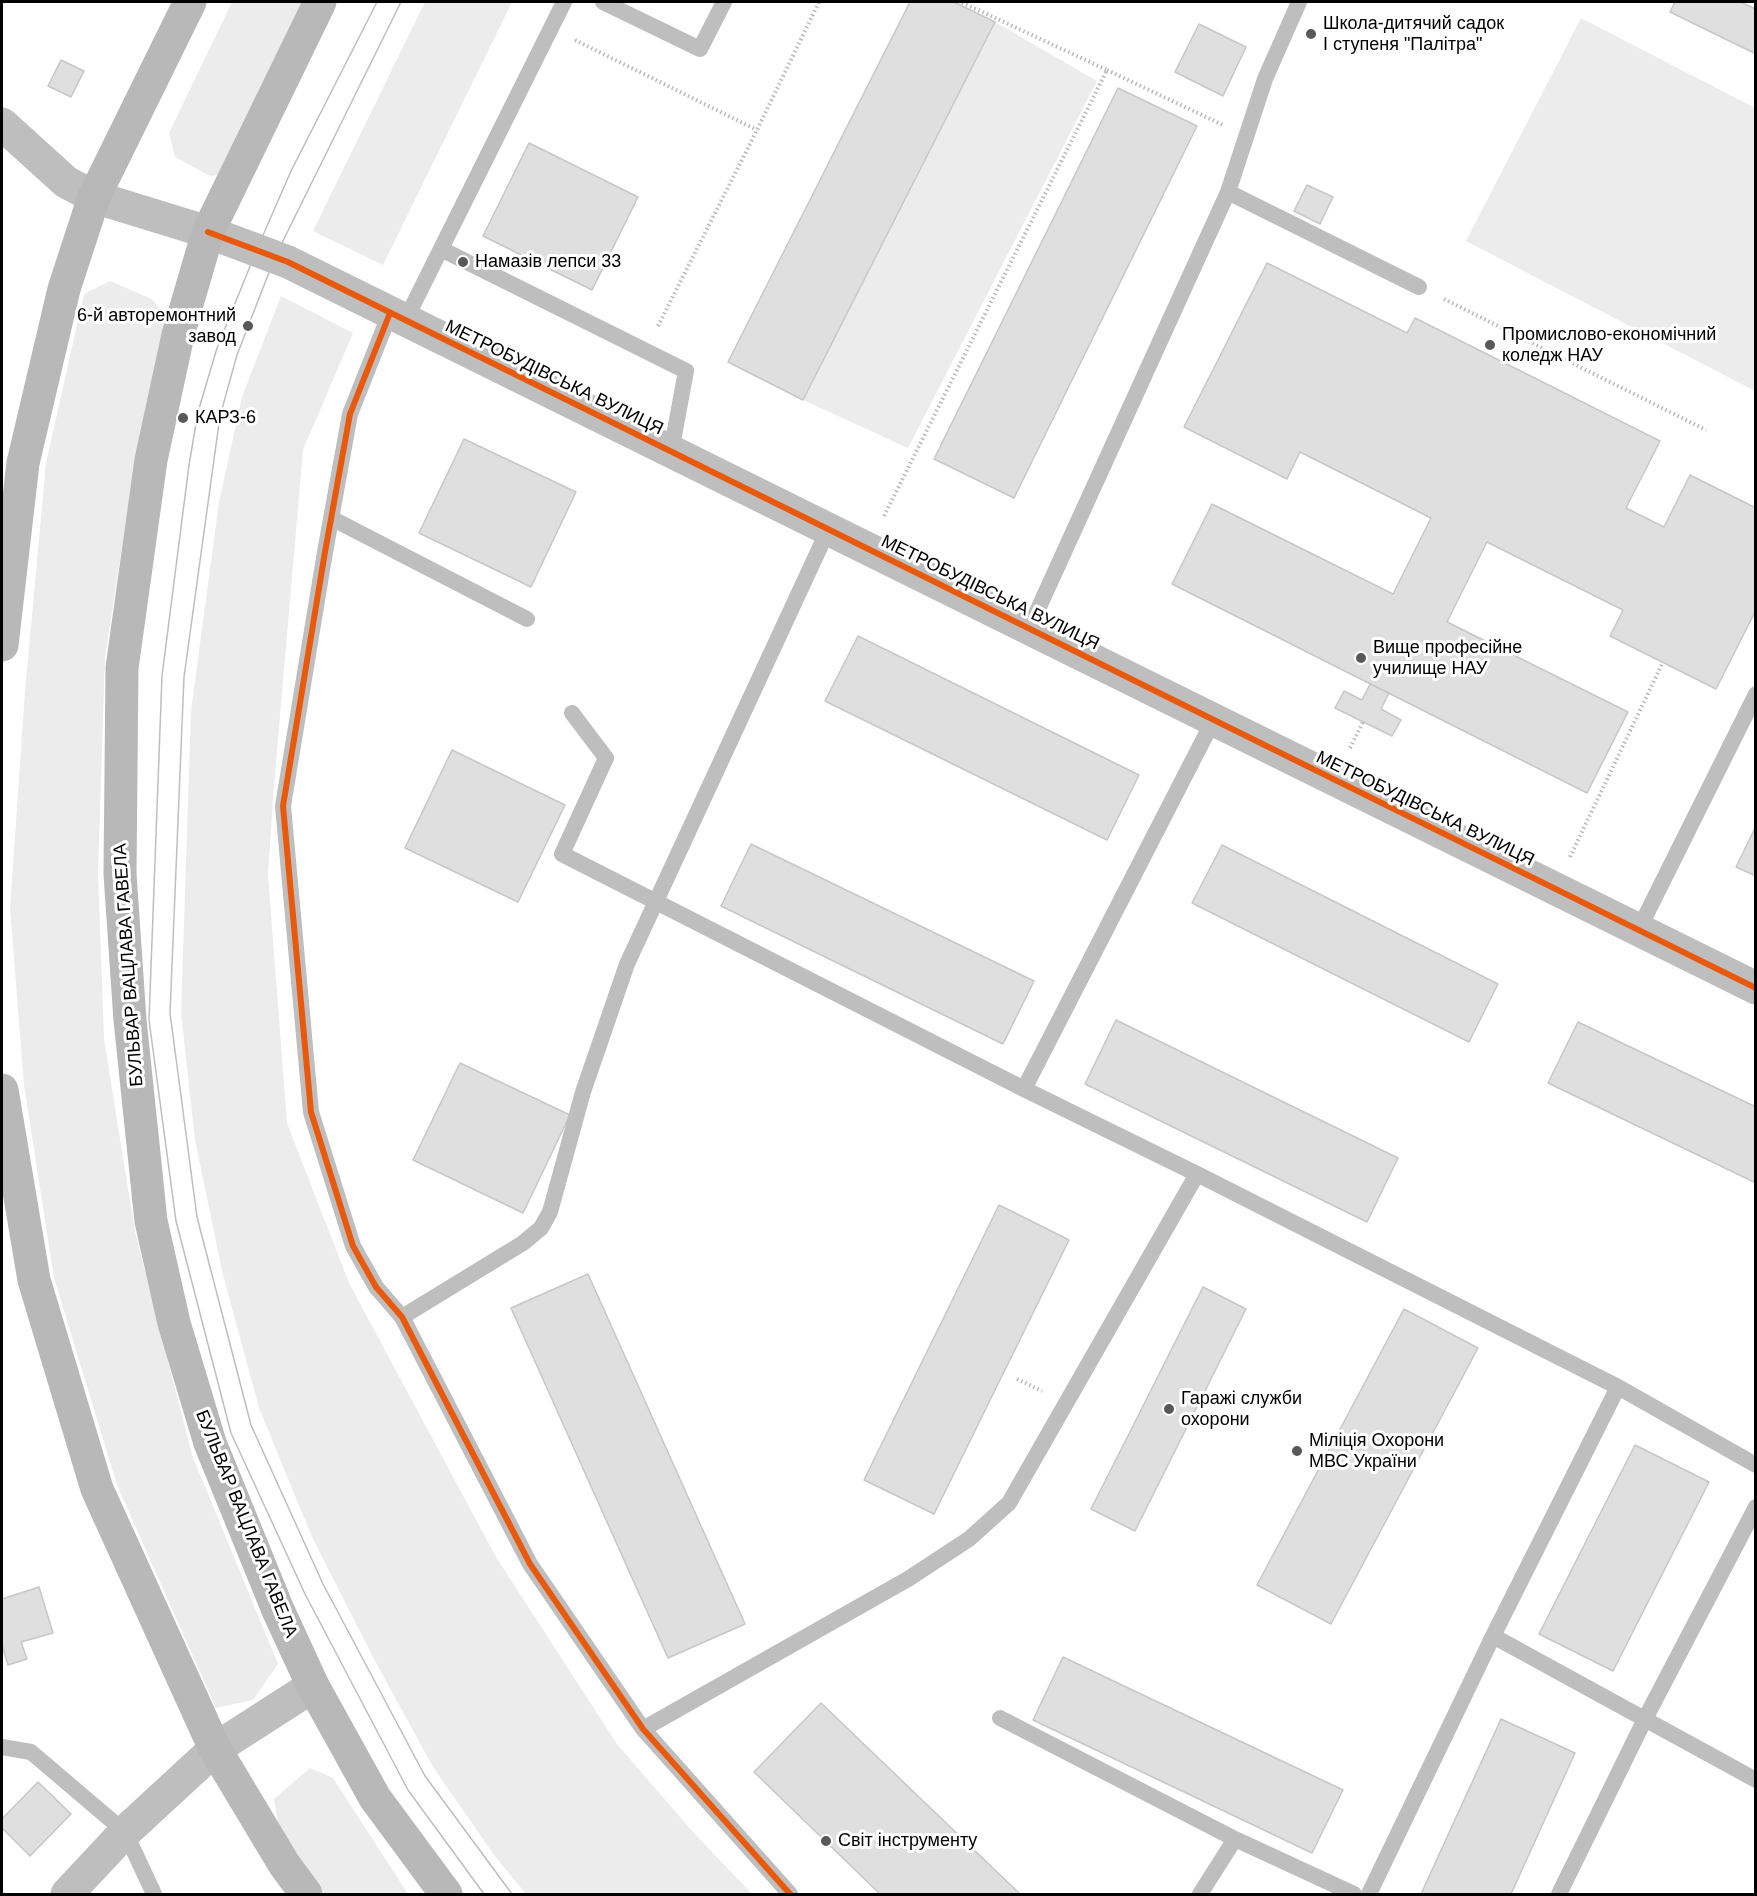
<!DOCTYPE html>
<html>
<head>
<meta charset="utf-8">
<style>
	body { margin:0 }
	#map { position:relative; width:1757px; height:1896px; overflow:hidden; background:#fff; font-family:Helvetica,sans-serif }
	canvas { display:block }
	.frame { position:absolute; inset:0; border:3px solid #000; pointer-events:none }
</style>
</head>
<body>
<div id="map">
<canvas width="1757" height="1896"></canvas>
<div class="frame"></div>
</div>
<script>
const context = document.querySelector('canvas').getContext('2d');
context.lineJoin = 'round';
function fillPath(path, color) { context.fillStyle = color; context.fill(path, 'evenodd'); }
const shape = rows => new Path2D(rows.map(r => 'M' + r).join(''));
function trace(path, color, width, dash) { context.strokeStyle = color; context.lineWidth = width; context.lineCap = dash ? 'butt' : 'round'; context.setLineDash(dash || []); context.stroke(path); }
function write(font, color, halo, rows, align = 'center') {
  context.font = font + ' Helvetica,sans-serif'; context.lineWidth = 6; context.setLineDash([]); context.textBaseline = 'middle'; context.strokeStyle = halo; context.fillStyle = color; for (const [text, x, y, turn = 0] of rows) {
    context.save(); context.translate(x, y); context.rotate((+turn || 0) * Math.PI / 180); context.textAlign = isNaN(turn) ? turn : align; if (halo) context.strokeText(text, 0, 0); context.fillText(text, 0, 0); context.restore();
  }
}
fillPath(shape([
	[232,2,312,2,231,173,210,176,175,157,169,133],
	[425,2,512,2,383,265,313,231],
	[1581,18,1755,108,1755,391,1466,241],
	[995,22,1097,81,908,448,803,400],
	[110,281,152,299,166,318,136,456,105,657,98,872,104,1039,135,1232,192,1455,278,1664,253,1700,216,1708,117,1485,54,1278,24,1085,10,908,25,692,46,463,84,294],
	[281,296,353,333,303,450,274,785,268,874,287,1123,349,1283,496,1557,617,1744,693,1832,752,1894,526,1894,494,1855,433,1767,374,1659,312,1537,259,1408,222,1271,195,1140,181,1013,191,711,219,502,242,397],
	[310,1768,333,1778,408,1894,325,1894,279,1827,274,1799]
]), '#ececec');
const building = shape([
	[910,2,954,2,995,22,803,400,728,362,910,2],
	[1675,2,1740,2,1756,9,1756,54,1670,12,1675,2],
	[1199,24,1246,47,1223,96,1175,72,1199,24],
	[61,60,84,71,71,97,48,86,61,60],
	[1118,88,1197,126,1014,498,934,459,1118,88],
	[529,143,638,197,592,290,483,236,529,143],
	[1307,185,1333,197,1320,224,1294,211,1307,185],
	[1267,263,1407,333,1415,318,1660,441,1626,508,1664,527,1690,475,1756,508,1756,610,1716,689,1610,636,1623,610,1487,542,1447,622,1628,712,1587,793,1172,584,1212,504,1393,594,1431,518,1300,452,1287,479,1184,427,1267,263],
	[464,439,576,492,531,587,419,533,464,439],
	[858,636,1139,775,1107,840,825,701,858,636],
	[1370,684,1389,693,1381,709,1401,720,1392,736,1335,708,1344,691,1362,700,1370,684],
	[452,750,565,805,518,902,405,848,452,750],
	[1756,826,1756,876,1736,867,1756,826],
	[751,844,1034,981,1003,1044,721,906,751,844],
	[1222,845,1498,984,1469,1042,1192,903,1222,845],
	[1116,1020,1398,1158,1367,1222,1085,1084,1116,1020],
	[1578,1022,1756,1107,1756,1183,1548,1083,1578,1022],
	[460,1063,570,1115,523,1213,413,1160,460,1063],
	[999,1205,1069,1240,934,1514,864,1480,999,1205],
	[588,1274,745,1624,668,1658,511,1308,588,1274],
	[1203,1287,1246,1309,1135,1531,1091,1509,1203,1287],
	[1404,1309,1478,1348,1331,1624,1257,1585,1404,1309],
	[1635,1445,1709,1482,1613,1671,1539,1634,1635,1445],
	[39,1587,53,1633,21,1642,27,1659,8,1665,2,1645,2,1599,39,1587],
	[1063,1657,1343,1790,1312,1853,1033,1720,1063,1657],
	[821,1703,1020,1894,880,1894,754,1772,821,1703],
	[1501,1719,1575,1753,1511,1894,1421,1894,1501,1719],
	[38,1782,71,1814,30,1856,2,1828,2,1819,38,1782]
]);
fillPath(building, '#dfdfdf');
trace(building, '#c7c7c7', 1.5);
trace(shape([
	[575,40,757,130],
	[1107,70,1223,125],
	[1444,299,1706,430],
	[658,326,757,130,819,2],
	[884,516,1107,70,961,2],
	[1350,748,1363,722],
	[1570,857,1663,662],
	[1017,1379,1042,1391]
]), '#b9b9b9', 4, [1.5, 3]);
trace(shape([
	[603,2,700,49,724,2],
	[1228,192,1419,287],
	[441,249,686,371,671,452],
	[390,313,350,414,325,552,283,806,311,1112,353,1246,376,1287,402,1317,530,1564,643,1729,790,1894],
	[405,321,564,2],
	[331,518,527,619],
	[1029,629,1228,192,1265,79,1299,2],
	[572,713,606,758,562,854,1024,1089,1197,1174,1618,1387],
	[1638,931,1756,694],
	[1024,1089,1213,721],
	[402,1317,523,1243,541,1228,550,1212,583,1092,627,964,828,530],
	[1493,1636,1756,1780],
	[1000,1718,1235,1839,1354,1894],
	[643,1729,908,1579,969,1539,1009,1503,1197,1174],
	[2,1747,31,1752,125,1832,154,1894],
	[1200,1894,1235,1839],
	[1369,1894,1493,1636,1618,1387,1756,1465],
	[1559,1894,1645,1719,1756,1507]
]), '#bebebe', 16);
trace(shape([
	[2,124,66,182,94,197,208,232,288,262,1756,988],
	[67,1894,125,1832,215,1749,313,1686]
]), '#bebebe', 33);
trace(shape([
	[320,2,208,232,178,335,151,460,122,668,120,874,130,1020,151,1221,174,1323,210,1443,278,1610,313,1686,375,1798,446,1894],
	[2,645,23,463,64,289,94,197,190,2],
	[2,1090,34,1280,97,1489,215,1749,284,1864,306,1894]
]), '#b8b8b8', 33);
trace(shape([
	[377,2,291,171,257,249,217,348,198,412,189,465,162,676,149,1020,176,1221,231,1433,305,1594,408,1790,484,1894],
	[401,2,275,257,237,355,220,416,184,677,170,1013,197,1217,251,1425,323,1584,425,1776,512,1894]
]), '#bebebe', 1.5);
trace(shape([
	[208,232,288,262,1756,988],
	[390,313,350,414,325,552,283,806,311,1112,353,1246,376,1287,402,1317,530,1564,643,1729,790,1894]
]), '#e8590c', 6);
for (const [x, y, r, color] of [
	[1311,34,6,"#595959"],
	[463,262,6,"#595959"],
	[248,326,6,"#595959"],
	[1490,345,6,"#595959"],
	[183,418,6,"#595959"],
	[1361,658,6,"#595959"],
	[1169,1409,6,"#595959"],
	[1297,1451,6,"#595959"],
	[826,1841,6,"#595959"]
]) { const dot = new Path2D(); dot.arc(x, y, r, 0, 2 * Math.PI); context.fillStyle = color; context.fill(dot); trace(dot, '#fff', 2); }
write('18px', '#000', '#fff', [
	["Школа-дитячий садок",1323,24],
	["І ступеня \"Палітра\"",1323,45],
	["Намазів лепси 33",475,262],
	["6-й авторемонтний",236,316,"right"],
	["завод",236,337,"right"],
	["Промислово-економічний",1502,335],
	["коледж НАУ",1502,356],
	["КАРЗ-6",195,418],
	["Вище професійне",1373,648],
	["училище НАУ",1373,669],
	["Гаражі служби",1181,1399],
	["охорони",1181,1420],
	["Міліція Охорони",1309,1441],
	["МВС України",1309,1462],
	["Світ інструменту",838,1841]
], 'left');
write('18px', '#000', '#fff', [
	["МЕТРОБУДІВСЬКА ВУЛИЦЯ",554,378,26],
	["МЕТРОБУДІВСЬКА ВУЛИЦЯ",990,593,26],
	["МЕТРОБУДІВСЬКА ВУЛИЦЯ",1425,809,26],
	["БУЛЬВАР ВАЦЛАВА ГАВЕЛА",129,965,-94],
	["БУЛЬВАР ВАЦЛАВА ГАВЕЛА",246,1524,68]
]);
</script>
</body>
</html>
